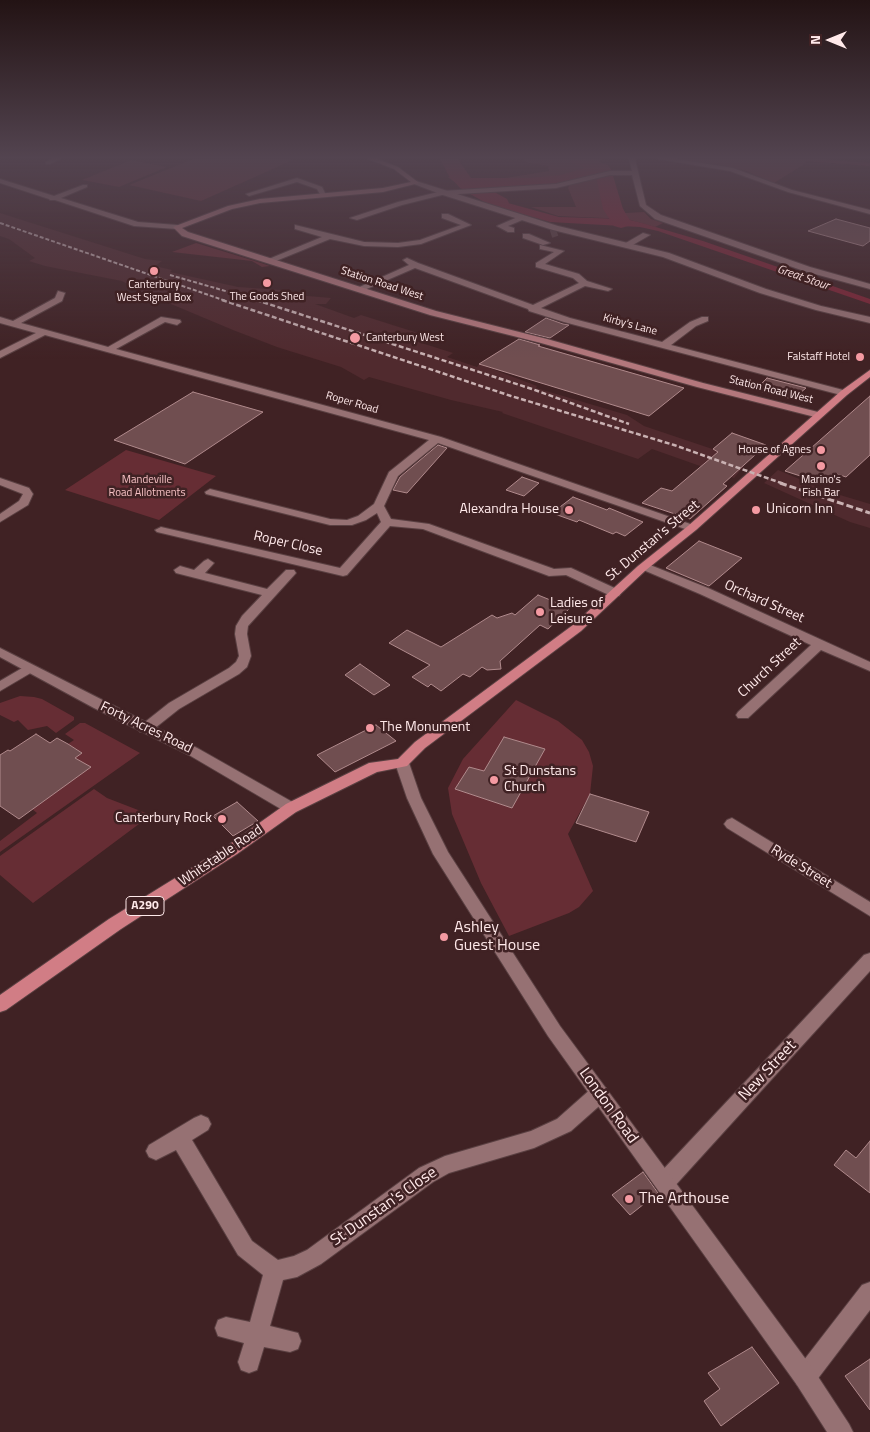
<!DOCTYPE html>
<html>
<head>
<meta charset="utf-8">
<style>
	body { margin:0 }
	#map { position:relative; width:870px; height:1432px; overflow:hidden; background:#402224; font-family:"Titillium Web",sans-serif }
	canvas { display:block }
	.north { position:absolute; left:805px; top:15px; width:50px; height:50px; -webkit-text-stroke:4px #402224; paint-order:stroke; rotate:270deg; font-size:14px; font-weight:700; line-height:20px; text-align:center; color:#ffe9ea }
	.north::after { content:''; display:block; margin:auto; width:18px; height:22px; background:#ffe9ea; clip-path:polygon(50% 0,100% 100%,50% 72%,0 100%) }
</style>
</head>
<body>
<div id="map">
<canvas width="870" height="1432"></canvas>
<div class="north">N</div>
</div>
<script>
const context = document.querySelector('canvas').getContext('2d');
context.lineJoin = 'round';
function fillPath(path, color) { context.fillStyle = color; context.fill(path, 'evenodd'); }
const shape = rows => new Path2D(rows.map(r => 'M' + r).join(''));
function trace(path, color, width, dash) { context.strokeStyle = color; context.lineWidth = width; context.lineCap = dash ? 'butt' : 'round'; context.setLineDash(dash || []); context.stroke(path); }
function write(font, color, halo, rows, align = 'center') {
  context.font = font + ' "Titillium Web",sans-serif'; context.lineWidth = 5; context.setLineDash([]); context.textBaseline = 'middle'; context.strokeStyle = halo; context.fillStyle = color; for (const [text, x, y, turn = 0] of rows) {
    context.save(); context.translate(x, y); context.rotate((+turn || 0) * Math.PI / 180); context.textAlign = isNaN(turn) ? turn : align; if (halo) context.strokeText(text, 0, 0); context.fillText(text, 0, 0); context.restore();
  }
}
fillPath(shape([
	[0,213,145,259,162,261,155,266,172,270,170,272,238,287,281,290,297,293,296,295,331,298,326,304,315,304,354,318,361,315,421,334,412,340,453,353,447,357,477,367,479,364,537,386,536,388,627,415,644,426,748,461,734,478,652,449,638,459,502,413,503,412,451,400,369,377,364,380,341,367,277,347,233,330,140,291,122,281,45,266,29,261,35,258,9,239,0,236],
	[778,470,830,492,870,504,870,528,850,522,764,483]
]), '#502a2e');
fillPath(shape([
	[193,159,287,159,293,160,201,201,129,185],
	[523,159,602,159,590,170,569,177,528,182,501,183,500,179,549,171,548,166,528,163],
	[671,159,777,159,807,161,803,165,774,183,746,171,720,165],
	[131,160,167,167,119,187,82,180],
	[606,174,625,213,644,212,651,219,663,223,655,227,627,219,558,216,531,207,576,207,568,188,569,185],
	[196,243,258,262,270,266,262,267,252,261,172,252],
	[126,450,216,476,159,520,65,490],
	[20,696,34,697,42,699,74,717,74,720,56,733,47,726,28,730,18,720,14,722,0,715,0,703],
	[516,700,558,721,582,740,589,752,593,766,590,794,568,834,593,891,579,907,569,913,509,936,481,883,452,814,448,788,463,759],
	[80,723,85,723,140,753,0,852,0,841,37,813,32,809,90,767,75,758,81,752,68,744,74,740,65,734],
	[94,789,107,798,151,815,33,903,0,875,0,856]
]), '#662d34');
fillPath(shape([
	[777,159,822,159,870,163,870,166],
	[464,175,497,200,559,217,626,219,642,223,703,241,870,299,870,304,658,231,640,227,550,222,490,205,469,193,448,177]
]), '#7f2434');
fillPath(shape([
	[440,159,458,159,471,178,529,178,561,175,585,168,572,163,569,159,593,159,608,165,611,169,623,209,631,222,628,226,621,228,614,226,603,209,596,176,562,185,489,189,507,199,509,203,507,207,500,209,493,207,460,188,449,176,440,159]
]), '#7f2434');
const building = shape([
	[836,219,870,228,870,241,863,246,808,231,836,219],
	[546,318,563,324,569,325,550,338,525,332,546,318],
	[519,339,540,345,538,346,684,388,649,416,479,364,519,339],
	[767,378,806,388,793,399,755,390,767,378],
	[193,392,263,412,185,464,114,440,193,392],
	[870,396,870,455,846,477,834,473,822,483,785,471,870,396],
	[732,433,766,445,723,484,727,486,690,519,642,503,661,488,672,491,718,452,713,449,732,433],
	[438,445,447,448,407,493,393,490,400,477,438,445],
	[522,477,539,483,524,496,506,490,522,477],
	[573,497,607,510,609,508,643,522,625,536,616,532,613,534,579,520,577,522,552,513,573,497],
	[699,541,742,558,709,586,666,568,699,541],
	[538,595,570,608,548,629,540,625,500,661,501,669,487,670,482,667,470,677,463,674,441,691,431,684,428,687,412,677,430,665,389,643,407,630,441,647,492,615,497,618,512,613,515,615,538,595],
	[360,664,390,685,374,695,345,675,360,664],
	[376,725,396,741,335,772,317,755,376,725],
	[36,734,50,743,57,738,68,744,82,753,75,758,91,767,19,819,0,806,0,755,8,750,10,751,36,734],
	[504,737,545,749,512,808,455,789,469,767,484,771,504,737],
	[590,794,649,812,636,842,576,823,590,794],
	[237,802,258,821,233,836,213,816,237,802],
	[870,1141,870,1193,834,1165,846,1150,856,1158,870,1141],
	[643,1172,658,1193,630,1215,612,1195,643,1172],
	[752,1347,779,1383,721,1426,704,1401,720,1389,708,1373,752,1347],
	[870,1359,870,1410,845,1376,870,1359]
]);
fillPath(building, '#704e50');
trace(building, '#b08a8c', 1);
trace(shape([
	[551,234,557,232]
]), '#5d4042', 8, [8, 4]);
const minor = shape([
	[52,159,60,159,50,164,46,164,46,162,52,159],
	[629,159,635,159,646,205,661,215,810,267,870,284,870,289,804,271,655,219,640,206,632,175,610,175,556,188,442,195,402,205,357,220,350,218,398,202,442,191,556,184,610,171,632,171,629,159],
	[659,159,675,159,733,168,792,190,870,210,870,214,788,192,730,171,659,159],
	[297,178,322,187,326,195,321,196,317,189,297,182,249,196,246,194,297,178],
	[0,179,54,196,83,185,87,185,87,187,61,198,138,222,177,225,181,227,177,229,134,226,55,200,50,200,49,199,0,183,0,179],
	[442,214,448,214,471,225,421,244,398,247,364,246,330,239,271,263,264,261,322,237,295,229,295,225,364,242,398,243,420,240,461,225,442,218,442,214],
	[520,216,527,218,508,226,514,228,514,232,508,232,497,226,520,216],
	[643,233,650,235,631,246,624,244,643,233],
	[523,234,529,234,550,243,543,245,523,238,523,234],
	[540,245,564,251,545,264,579,274,587,281,612,289,608,291,585,286,541,308,570,318,662,342,690,322,702,317,708,317,708,321,696,326,671,345,847,391,849,393,844,396,841,395,564,322,529,311,528,309,415,268,362,291,355,289,409,265,403,260,407,258,418,263,533,305,579,283,573,278,536,267,536,263,554,252,540,249,540,245],
	[58,291,65,293,62,301,21,323,108,347,161,317,180,320,181,322,177,325,165,322,116,349,441,437,696,526,698,528,692,531,688,530,438,443,398,476,384,506,391,519,429,524,554,569,571,568,619,590,621,593,619,596,611,596,566,575,549,576,423,529,390,526,347,575,343,576,157,532,155,530,161,527,340,568,381,522,377,513,366,520,352,525,330,525,206,494,205,492,210,489,330,519,347,520,358,516,374,504,389,472,429,440,45,335,0,358,0,351,36,333,0,323,0,317,13,321,55,298,58,291],
	[0,478,29,488,33,494,28,505,0,522,0,514,19,501,23,494,0,485,0,478],
	[208,559,214,563,205,573,267,589,286,570,294,570,296,573,248,626,247,634,251,656,247,667,239,674,179,709,150,732,140,732,138,729,140,726,169,703,229,668,236,662,239,656,235,634,236,626,242,616,262,595,176,573,174,570,180,566,194,570,204,561,208,559],
	[645,563,708,588,870,662,870,671,821,650,748,718,738,718,736,715,738,712,811,645,700,594,641,569,639,567,641,565,645,563],
	[29,664,36,668,34,671,0,691,0,681,29,664],
	[732,818,870,902,870,916,727,828,724,824,727,820,732,818],
	[870,953,870,971,672,1189,665,1192,658,1189,655,1182,658,1175,864,955,870,953],
	[599,1086,606,1088,608,1094,606,1100,571,1131,534,1148,449,1173,433,1182,321,1264,297,1277,283,1280,270,1326,298,1333,301,1341,298,1349,290,1352,264,1347,257,1370,249,1373,241,1370,238,1362,244,1343,218,1336,215,1328,218,1320,226,1317,250,1322,263,1275,238,1255,176,1150,156,1160,149,1157,146,1151,149,1145,194,1118,201,1115,208,1118,211,1124,208,1130,192,1140,252,1241,278,1260,294,1256,307,1250,419,1168,445,1156,531,1131,557,1119,592,1088,599,1086],
	[870,1282,870,1310,813,1385,805,1388,797,1385,794,1377,797,1369,862,1285,870,1282]
]);
const tertiary = shape([
	[416,181,558,226,669,253,766,289,821,306,870,317,870,323,816,310,760,293,663,257,553,230,443,195,414,184,414,182,416,181],
	[0,648,199,749,296,804,298,808,296,812,291,813,286,812,189,755,94,708,0,657,0,648],
	[402,758,407,760,409,763,421,798,448,852,560,1026,813,1369,849,1424,853,1432,827,1432,797,1385,548,1036,433,854,407,798,395,763,397,760,402,758]
]);
const secondary = shape([
	[368,159,377,159,398,167,419,183,383,192,260,203,232,209,182,228,188,232,436,311,547,339,703,383,822,413,824,415,819,418,697,387,541,343,430,315,182,236,173,227,228,206,260,199,383,188,411,182,394,169,368,159]
]);
const primary = shape([
	[870,370,870,377,847,395,696,530,646,570,581,631,425,748,407,766,377,772,296,812,237,854,121,929,6,1010,0,1012,0,995,109,919,227,846,286,804,369,763,398,759,415,742,573,625,638,566,688,526,841,391,870,370]
]);
trace(minor, '#5a4042', 2);
trace(tertiary, '#5a4042', 2);
trace(secondary, '#5a4042', 2);
trace(primary, '#5a4042', 2);
fillPath(minor, '#967173');
fillPath(tertiary, '#967173');
fillPath(secondary, '#b3777c');
fillPath(primary, '#d17d85');
trace(shape([
	[0,223,226,301],
	[170,275,260,301]
]), '#c9b1b2', 2, [4, 2]);
trace(shape([
	[222,300,511,396,674,445,784,484],
	[256,300,532,389,629,424]
]), '#c9b1b2', 2.5, [5, 2.5]);
trace(shape([
	[780,483,870,513]
]), '#c9b1b2', 3, [7, 3]);
const sky = context.createLinearGradient(0, 0, 0, 359);
sky.addColorStop(0, '#231314');
sky.addColorStop(0.44, '#534450');
sky.addColorStop(1, '#53445000');
context.fillStyle = sky;
context.fillRect(0, 0, 870, 359);
for (const [x, y, r, color] of [
	[154,271,5,"#f49aa2"],
	[267,283,5,"#f49aa2"],
	[355,338,6,"#f49aa2"],
	[860,357,5,"#f49aa2"],
	[821,450,5,"#f49aa2"],
	[821,466,5,"#f49aa2"],
	[569,510,5,"#f49aa2"],
	[756,510,5,"#f49aa2"],
	[540,612,5,"#f49aa2"],
	[370,728,5,"#f49aa2"],
	[494,780,5,"#f49aa2"],
	[222,819,5,"#f49aa2"],
	[444,937,5,"#f49aa2"],
	[629,1199,5,"#f49aa2"]
]) { const dot = new Path2D(); dot.arc(x, y, r, 0, 2 * Math.PI); context.fillStyle = color; context.fill(dot); trace(dot, '#402224', 2); }
write('11px', '#ffe9ea', '#402224', [
	["Station Road West",382,284,18],
	["Kirby's Lane",630,325,15],
	["Station Road West",771,390,14],
	["Roper Road",352,403,16]
]);
write('11px', '#ffe9ea', '#402224', [
	["Canterbury",154,285],
	["West Signal Box",154,298],
	["The Goods Shed",267,297],
	["Canterbury West",366,338,"left"],
	["Falstaff Hotel",850,357,"right"],
	["House of Agnes",811,450,"right"],
	["Marino's",821,480],
	["Fish Bar",821,493]
]);
write('11px', '#f5c0c3', '#402224', [
	["Mandeville",147,480],
	["Road Allotments",147,493]
]);
write('italic 12px', '#f4d9da', '#402224', [
	["Great Stour",803,278,19]
]);
for (const [x, y, w] of [
	[145,906,38]
]) { const box = new Path2D(); box.roundRect(x - w / 2, y - 9.5, w, 19, 4); context.fillStyle = '#402224'; context.fill(box); trace(box, '#ffe9ea', 1); }
write('bold 12px', '#ffe9ea', null, [
	["A290",145,906]
]);
write('14px', '#ffe9ea', '#402224', [
	["Alexandra House",559,510,"right"],
	["Unicorn Inn",766,510],
	["Ladies of",550,604],
	["Leisure",550,620],
	["The Monument",380,728],
	["St Dunstans",504,772],
	["Church",504,788],
	["Canterbury Rock",212,819,"right"]
], 'left');
write('14px', '#ffe9ea', '#402224', [
	["St. Dunstan's Street",653,541,-40],
	["Roper Close",288,544,13],
	["Orchard Street",764,602,24],
	["Church Street",770,668,-43],
	["Forty Acres Road",146,728,26],
	["Whitstable Road",221,856,-34],
	["Ryde Street",801,867,32]
]);
write('16px', '#ffe9ea', '#402224', [
	["Ashley",454,928],
	["Guest House",454,946],
	["The Arthouse",639,1199]
], 'left');
write('16px', '#ffe9ea', '#402224', [
	["New Street",768,1071,-47],
	["London Road",608,1106,54],
	["St Dunstan's Close",384,1207,-35]
]);
</script>
</body>
</html>
